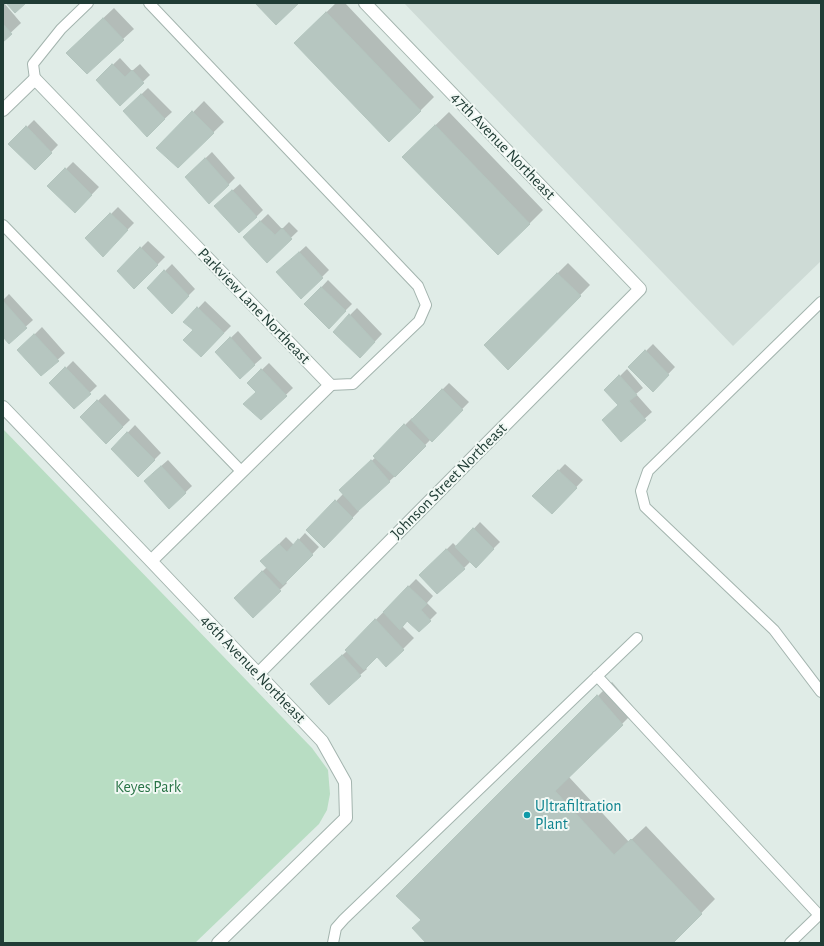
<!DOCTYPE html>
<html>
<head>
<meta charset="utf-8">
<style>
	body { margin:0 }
	#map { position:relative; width:824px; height:946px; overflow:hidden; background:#e0ece7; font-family:"Alegreya Sans",sans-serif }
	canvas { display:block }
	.frame { position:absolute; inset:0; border:4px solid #203c35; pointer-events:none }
</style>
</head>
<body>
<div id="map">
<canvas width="824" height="946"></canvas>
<div class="frame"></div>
</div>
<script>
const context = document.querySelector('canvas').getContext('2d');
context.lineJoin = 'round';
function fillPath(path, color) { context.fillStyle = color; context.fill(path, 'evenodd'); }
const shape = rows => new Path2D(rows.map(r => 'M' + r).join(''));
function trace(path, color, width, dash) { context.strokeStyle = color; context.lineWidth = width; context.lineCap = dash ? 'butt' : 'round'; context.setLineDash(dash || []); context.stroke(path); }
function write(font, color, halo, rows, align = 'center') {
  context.font = font + ' "Alegreya Sans",sans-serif'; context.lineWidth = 4; context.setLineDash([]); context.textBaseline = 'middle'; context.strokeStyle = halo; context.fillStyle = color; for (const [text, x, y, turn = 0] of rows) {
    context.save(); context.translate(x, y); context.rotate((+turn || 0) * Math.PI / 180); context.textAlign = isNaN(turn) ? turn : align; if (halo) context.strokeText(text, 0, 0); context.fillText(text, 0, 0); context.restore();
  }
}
fillPath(shape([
	[404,3,821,3,821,261,733,346]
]), '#cedbd6');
fillPath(shape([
	[3,429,312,748,328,770,330,794,327,810,319,824,195,943,3,943]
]), '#b8ddc3');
fillPath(shape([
	[3,3,4,3,21,23,3,40],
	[336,3,345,3,434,97,420,111,309,29],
	[114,8,134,29,123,39,78,42],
	[120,58,132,71,140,64,150,75,120,104,97,80],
	[148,88,172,112,147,135,124,111],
	[204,101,224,122,178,167,158,148],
	[449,112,543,210,529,224,417,143],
	[34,120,58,145,35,169,10,144],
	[212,152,235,178,228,185,186,177],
	[73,162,99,187,75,212,49,186],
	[240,184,263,210,256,217,223,199],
	[118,207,134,223,103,255,87,238],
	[268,214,282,229,289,222,298,231,267,261,244,237],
	[148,241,165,257,134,288,118,271],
	[306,246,329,270,301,298,285,265],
	[568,263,590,285,508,369,485,345],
	[172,264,195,289,172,312,165,271],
	[328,280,352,304,329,327,306,304],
	[9,294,33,320,9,342,3,336,3,300],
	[205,301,231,326,201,356,194,330,185,322],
	[357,308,382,334,367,350,350,315],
	[42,327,65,353,41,375,19,350],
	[238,331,262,358,240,377,216,352],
	[653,344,675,367,653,390,630,367],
	[73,361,97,386,74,408,51,383],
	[269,363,293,388,261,419,257,392,248,383],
	[627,369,643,388,636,394,652,412,621,440,619,405,606,390],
	[449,383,469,402,432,440,431,439,395,476,358,510,359,511,331,540,308,530,344,493,347,483,376,457,374,456,412,418,413,419],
	[105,394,130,420,106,443,81,417],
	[135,425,161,453,138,476,112,449],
	[168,460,192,486,169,508,152,474],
	[565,464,583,480,552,513,534,496],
	[480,522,500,542,476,566,471,561,464,568,421,575,453,543,457,547],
	[305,533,319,547,286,582,287,583,253,616,235,598,267,567,262,561,286,537,294,545],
	[416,579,433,596,427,603,437,613,419,631,408,621,402,626,414,638,386,666,377,656,365,667,367,669,360,675,318,677,347,651,346,650],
	[612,682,636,710,569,777,629,842,646,826,715,899,672,943,428,943,422,919,397,896]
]), '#0003');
const building = shape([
	[6,3,26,3,15,13,6,3],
	[255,3,299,3,276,25,255,3],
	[326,12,421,111,389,142,294,43,326,12],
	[103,18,124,40,87,74,66,53,103,18],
	[3,24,12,34,3,42,3,24],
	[112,64,125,77,132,70,144,83,120,106,96,80,112,64],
	[141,94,165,119,147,137,123,111,141,94],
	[192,111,214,133,178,168,156,148,192,111],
	[435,125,530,224,498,255,402,157,435,125],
	[26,126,52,153,35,170,8,144,26,126],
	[205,158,229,185,209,204,185,177,205,158],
	[65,168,92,195,75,213,47,186,65,168],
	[232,190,257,217,239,233,214,206,232,190],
	[110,213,128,230,103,257,85,238,110,213],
	[260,221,275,235,282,228,292,239,267,263,243,237,260,221],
	[140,247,158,265,134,289,117,271,140,247],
	[299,252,323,278,301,299,276,272,299,252],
	[164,270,189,296,172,314,147,288,164,270],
	[557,273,581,296,508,370,484,345,557,273],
	[321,287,346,311,329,329,304,304,321,287],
	[3,301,27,328,9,344,3,337,3,301],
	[197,307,224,333,201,357,183,340,193,330,183,322,197,307],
	[349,314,375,342,360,358,333,332,349,314],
	[34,334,59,361,41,376,17,350,34,334],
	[230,337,255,365,240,379,215,352,230,337],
	[645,350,669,375,653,392,628,367,645,350],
	[65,367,91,394,74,409,49,383,65,367],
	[261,369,287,396,261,420,243,404,256,392,247,383,261,369],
	[619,375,637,395,629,401,646,420,621,442,602,420,618,405,604,390,619,375],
	[442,389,463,410,432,442,411,420,442,389],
	[97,400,123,427,106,444,80,417,97,400],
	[404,424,426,446,395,477,373,456,404,424],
	[127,432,155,460,138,477,111,449,127,432],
	[371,460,390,482,358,511,339,490,371,460],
	[161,466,186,493,169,509,144,481,161,466],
	[558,470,577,488,552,514,532,496,558,470],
	[335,500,353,518,324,548,306,530,335,500],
	[473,528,494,549,476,568,455,547,473,528],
	[298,539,313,555,283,585,260,561,279,544,287,552,298,539],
	[446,549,465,569,437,594,419,575,446,549],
	[262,571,281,591,253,618,234,598,262,571],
	[408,586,427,604,421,610,431,621,419,632,407,621,400,630,383,612,408,586],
	[375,619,404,650,386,667,377,657,364,670,345,650,375,619],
	[342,655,361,676,329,705,310,684,342,655],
	[597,695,623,725,555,791,614,855,631,839,702,914,673,943,426,943,412,928,421,920,396,896,597,695]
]);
fillPath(building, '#b6c6c0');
trace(building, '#b3c5be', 1);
const lane = shape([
	[149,3,418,286,426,305,419,321,353,384,330,385],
	[35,79,33,64,61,29,88,3],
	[3,225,242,472],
	[821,302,648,471,641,491,645,507,774,630,821,692],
	[597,676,819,915,790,943],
	[333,943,336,928,344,919,637,638]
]);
const street = shape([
	[3,110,35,79,330,385,151,561],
	[3,407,151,561,322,741,345,782,346,818,218,943],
	[258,674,640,289,365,3]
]);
trace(lane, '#a3b4ae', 12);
trace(street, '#a3b4ae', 14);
trace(lane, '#fff', 10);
trace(street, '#fff', 12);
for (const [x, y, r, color] of [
	[527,815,4,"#0f9aa8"]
]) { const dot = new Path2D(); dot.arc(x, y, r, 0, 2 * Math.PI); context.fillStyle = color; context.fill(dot); trace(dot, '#f1f8f4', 1.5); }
write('16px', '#203c35', '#f1f8f4', [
	["47th Avenue Northeast",503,146,46],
	["Parkview Lane Northeast",254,306,46],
	["Johnson Street Northeast",449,481,-45],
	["46th Avenue Northeast",253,669,46]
]);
write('16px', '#2a7447', '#f1f8f4', [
	["Keyes Park",148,787]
]);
write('16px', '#0d838f', '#f1f8f4', [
	["Ultrafiltration",535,806],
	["Plant",535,824]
], 'left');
</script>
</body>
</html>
